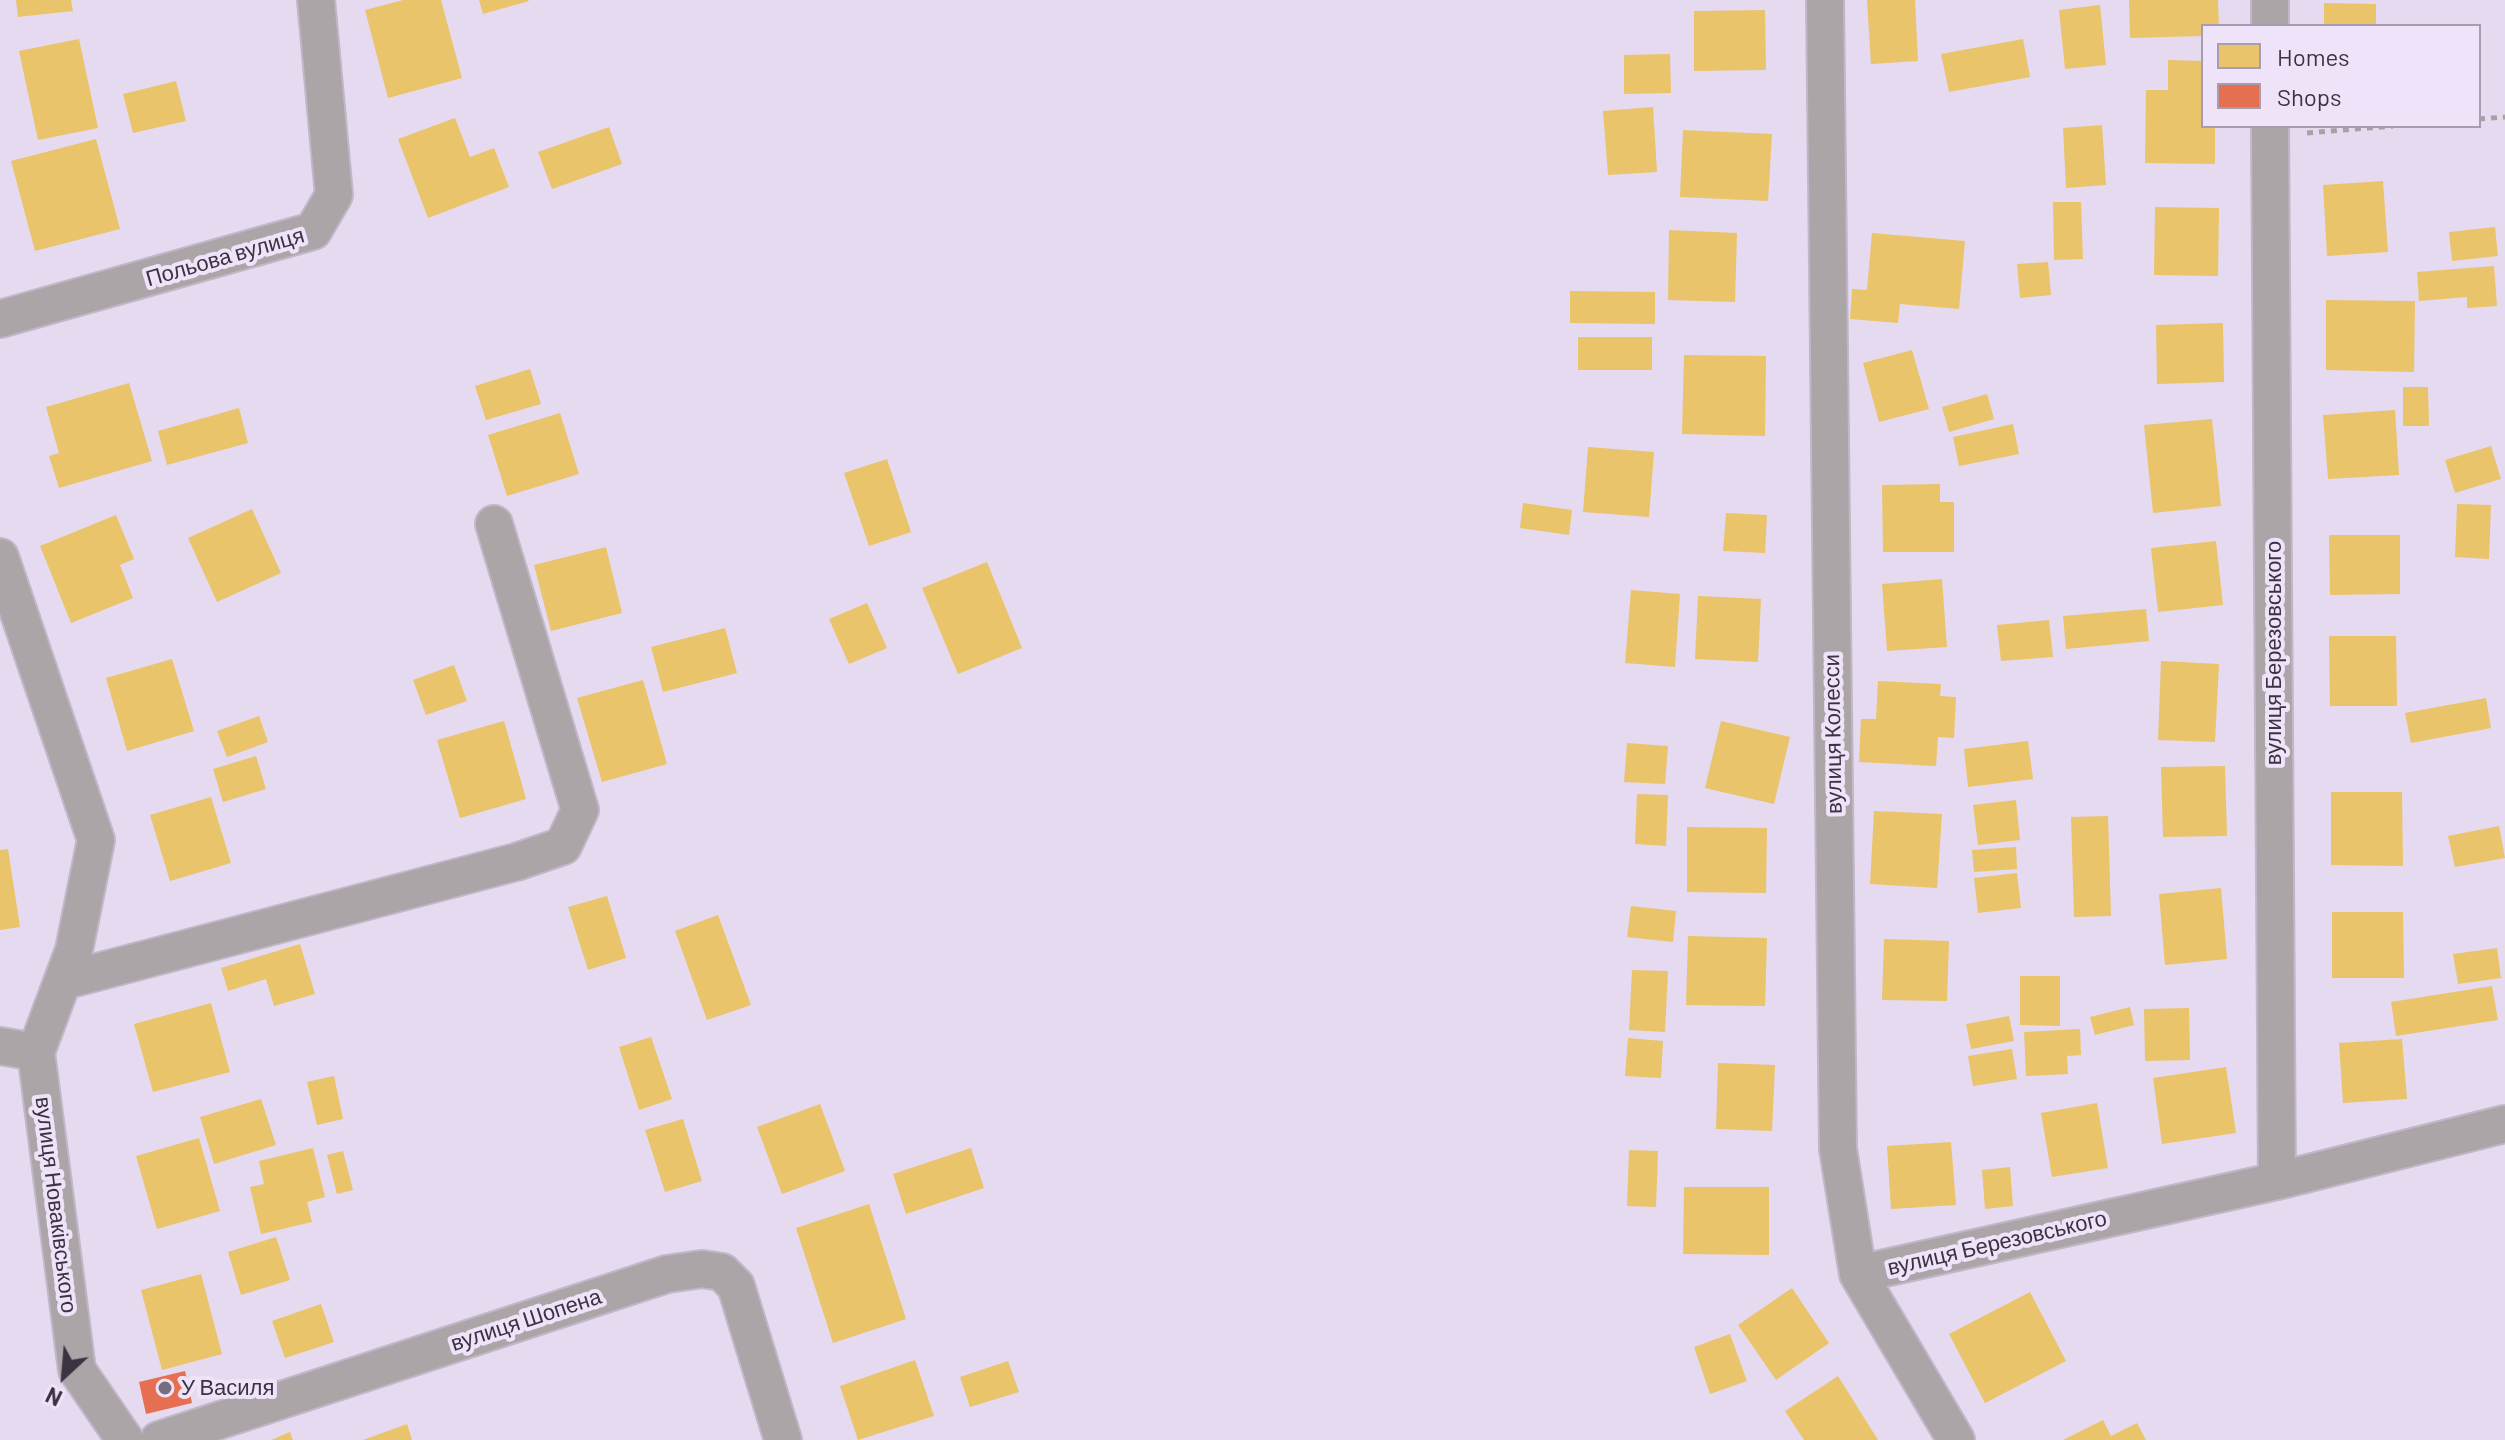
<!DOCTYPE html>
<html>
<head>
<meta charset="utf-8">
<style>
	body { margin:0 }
	#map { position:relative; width:2505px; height:1440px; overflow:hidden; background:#e5daf0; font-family:Barlow,sans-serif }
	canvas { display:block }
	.legend { position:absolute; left:2201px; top:24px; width:280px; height:104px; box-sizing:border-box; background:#efe3fa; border:2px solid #a79db0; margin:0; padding:10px 14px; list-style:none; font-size:24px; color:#3b3342 }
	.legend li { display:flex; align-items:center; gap:16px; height:40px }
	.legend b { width:40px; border:2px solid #a79db0 }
	.north { position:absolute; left:24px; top:1336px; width:80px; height:80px; -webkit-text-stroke:6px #efe3fa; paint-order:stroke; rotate:206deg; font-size:22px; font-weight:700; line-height:32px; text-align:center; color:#3b3342 }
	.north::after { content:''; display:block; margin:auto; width:28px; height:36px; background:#3b3342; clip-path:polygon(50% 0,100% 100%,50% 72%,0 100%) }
</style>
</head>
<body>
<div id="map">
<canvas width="2505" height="1440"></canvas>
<ul class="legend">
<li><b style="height:22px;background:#e9c46a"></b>Homes</li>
<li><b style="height:22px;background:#e76f51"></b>Shops</li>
</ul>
<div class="north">N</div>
</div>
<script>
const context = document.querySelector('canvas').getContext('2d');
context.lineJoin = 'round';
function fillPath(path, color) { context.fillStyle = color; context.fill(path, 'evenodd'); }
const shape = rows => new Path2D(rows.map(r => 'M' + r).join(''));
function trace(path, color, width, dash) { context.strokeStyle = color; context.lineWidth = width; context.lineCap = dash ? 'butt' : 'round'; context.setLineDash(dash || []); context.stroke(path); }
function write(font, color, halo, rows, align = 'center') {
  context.font = font + ' Barlow,sans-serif'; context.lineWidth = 8; context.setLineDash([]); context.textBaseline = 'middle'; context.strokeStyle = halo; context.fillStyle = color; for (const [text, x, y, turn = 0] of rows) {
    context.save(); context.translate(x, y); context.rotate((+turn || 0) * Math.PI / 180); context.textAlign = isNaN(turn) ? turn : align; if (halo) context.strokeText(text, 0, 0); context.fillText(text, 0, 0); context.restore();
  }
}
fillPath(shape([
	[16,0,71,0,73,11,18,17],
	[403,0,441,0,462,78,388,98,365,10],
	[479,0,528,0,529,1,483,14],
	[1867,0,1915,0,1918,61,1871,64],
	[2129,0,2218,0,2219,26,2203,26,2203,36,2130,38],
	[2324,3,2376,4,2376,26,2324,26],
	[2100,5,2106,65,2065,69,2059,10],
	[1765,10,1766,70,1694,71,1694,11],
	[79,39,98,128,38,140,19,51],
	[2023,39,2030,77,1949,92,1941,54],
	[1670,54,1671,93,1624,94,1624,55],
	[2168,60,2203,61,2203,126,2215,126,2215,164,2145,163,2146,90,2168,90],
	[176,81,186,121,133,133,123,94],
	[1653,107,1657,172,1608,175,1603,111],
	[455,118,470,157,494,148,509,187,428,218,398,139],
	[2102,125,2106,185,2066,188,2063,128],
	[609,127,622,164,552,189,538,152],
	[1683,130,1772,134,1768,201,1680,197],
	[96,139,120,229,35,251,11,161],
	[2383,181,2388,252,2327,256,2323,185],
	[2053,202,2081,202,2083,259,2054,260],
	[2155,207,2219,208,2218,276,2154,275],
	[2495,227,2498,256,2452,261,2449,232],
	[1669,230,1737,233,1735,302,1668,300],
	[1872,233,1965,241,1959,309,1900,304,1898,323,1850,319,1852,289,1867,290],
	[2048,262,2051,295,2020,298,2017,264],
	[2494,266,2497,306,2467,308,2467,297,2419,301,2417,272],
	[1570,291,1655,292,1655,324,1570,323],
	[2326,300,2415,301,2414,372,2326,370],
	[2223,323,2224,382,2157,384,2156,325],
	[1578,337,1652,337,1652,370,1578,370],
	[1912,350,1929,409,1879,422,1863,363],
	[1684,355,1766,356,1765,436,1682,434],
	[530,369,541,404,486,420,475,386],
	[129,383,152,461,59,488,49,456,59,453,46,407],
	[2403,387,2428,387,2429,426,2403,426],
	[1987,394,1994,419,1949,432,1942,407],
	[239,408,248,443,167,465,158,431],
	[2395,410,2399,475,2328,479,2323,415],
	[560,413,579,474,507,496,488,435],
	[2212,419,2221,506,2153,513,2144,425],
	[2013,424,2019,454,1959,466,1953,437],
	[2491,446,2501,479,2455,493,2445,460],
	[1588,447,1654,452,1649,517,1583,512],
	[887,459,911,532,869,546,844,473],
	[1940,484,1940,502,1954,502,1954,552,1883,552,1882,485],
	[1523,503,1572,510,1569,535,1520,528],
	[2457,504,2491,505,2489,559,2455,557],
	[252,509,281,573,217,602,188,538],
	[1726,513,1767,515,1765,553,1723,551],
	[116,515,134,559,120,565,133,598,71,623,40,546],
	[2329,535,2400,535,2400,594,2330,595],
	[2216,541,2223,605,2158,612,2151,548],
	[606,547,622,613,551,631,534,565],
	[987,562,1022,648,958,674,922,588],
	[1942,579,1947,647,1887,651,1882,584],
	[1631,590,1680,594,1675,667,1625,663],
	[1698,596,1761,599,1758,662,1695,659],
	[867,603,887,648,849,664,829,619],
	[2146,609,2149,641,2066,649,2063,616],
	[2049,620,2053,657,2001,661,1997,625],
	[725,628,737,673,663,692,651,647],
	[2329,636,2396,636,2397,706,2330,706],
	[172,659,194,731,127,751,106,678],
	[2161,661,2219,664,2215,742,2158,740],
	[454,665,467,701,426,715,413,680],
	[643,680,667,764,602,782,577,698],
	[1878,681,1941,684,1940,696,1956,697,1954,738,1938,737,1936,766,1859,762,1861,719,1876,719],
	[2486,698,2491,728,2411,743,2405,713],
	[259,716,268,742,227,757,217,731],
	[504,721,526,799,460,818,437,740],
	[1721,721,1790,737,1774,804,1705,788],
	[2028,741,2033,779,1968,787,1964,749],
	[1627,743,1668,746,1665,784,1624,782],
	[256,756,266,789,223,802,213,769],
	[2225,766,2227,836,2163,837,2161,767],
	[2331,792,2402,792,2403,866,2331,865],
	[1637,794,1668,795,1666,846,1635,844],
	[211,797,231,863,170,881,150,815],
	[2016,800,2020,840,1978,845,1973,805],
	[1874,811,1942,814,1937,888,1870,884],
	[2108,816,2111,916,2074,917,2071,817],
	[2499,826,2505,858,2455,867,2448,836],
	[1687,827,1767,828,1766,893,1687,892],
	[2016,847,2017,869,1974,872,1972,850],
	[8,849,20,927,0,930,0,850],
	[2017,873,2021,908,1978,913,1974,878],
	[2221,888,2227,959,2165,965,2159,894],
	[607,896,626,958,588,970,568,907],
	[1631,906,1676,911,1673,942,1627,937],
	[2332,912,2403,912,2404,978,2332,978],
	[718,915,751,1005,707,1020,675,931],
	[1688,936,1767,938,1765,1006,1686,1005],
	[1884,939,1949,941,1947,1001,1882,1000],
	[300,944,315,994,274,1006,266,979,228,991,221,968],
	[2497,948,2501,978,2458,984,2453,954],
	[1632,970,1668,971,1665,1032,1629,1030],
	[2020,976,2060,976,2060,1026,2020,1025],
	[2492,986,2498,1020,2396,1036,2391,1002],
	[211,1003,230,1072,153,1092,134,1024],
	[2130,1007,2134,1025,2095,1035,2090,1017],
	[2189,1008,2190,1060,2145,1061,2144,1009],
	[2009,1016,2014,1041,1971,1049,1966,1024],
	[2080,1029,2081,1055,2067,1056,2068,1074,2026,1076,2024,1032],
	[651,1037,672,1099,639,1110,619,1047],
	[1628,1038,1663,1041,1661,1078,1625,1076],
	[2402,1039,2407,1099,2343,1103,2339,1043],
	[2012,1049,2017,1079,1973,1086,1968,1056],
	[1718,1063,1775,1065,1772,1131,1716,1129],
	[2226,1067,2236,1133,2162,1144,2153,1078],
	[334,1076,343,1119,317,1125,307,1082],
	[261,1099,276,1145,214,1164,200,1117],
	[2097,1103,2108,1168,2052,1177,2041,1113],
	[820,1104,845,1171,782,1194,757,1127],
	[683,1119,702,1181,665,1192,645,1130],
	[199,1138,220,1211,157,1229,136,1156],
	[1951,1142,1956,1205,1891,1209,1887,1146],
	[313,1148,325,1197,307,1202,312,1222,261,1234,250,1187,264,1184,259,1161],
	[971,1148,984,1188,906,1214,893,1174],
	[1629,1150,1658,1151,1656,1207,1627,1206],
	[343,1151,353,1190,337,1194,327,1155],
	[2010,1167,2013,1206,1985,1209,1982,1170],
	[1684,1187,1769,1187,1769,1255,1683,1254],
	[869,1204,906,1319,833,1343,796,1228],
	[276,1237,290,1280,241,1295,228,1252],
	[201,1274,222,1354,162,1370,141,1290],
	[1792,1288,1829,1343,1776,1380,1738,1325],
	[2030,1292,2066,1361,1985,1403,1949,1334],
	[321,1304,334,1342,285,1358,272,1321],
	[1730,1334,1747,1381,1710,1394,1694,1347],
	[915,1360,934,1416,858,1440,840,1386],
	[1008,1361,1019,1392,970,1407,960,1377],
	[1838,1376,1878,1440,1804,1440,1785,1411],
	[2103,1420,2111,1436,2137,1423,2146,1440,2063,1440],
	[407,1424,412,1440,363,1440],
	[290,1432,293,1440,271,1440]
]), '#e9c46a');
fillPath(shape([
	[185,1371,192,1403,146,1414,139,1382]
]), '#e76f51');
const street = shape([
	[1825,0,1838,1149,1858,1274,1956,1440],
	[2270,0,2270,26],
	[2270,126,2277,1181],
	[0,319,313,231,334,195,316,0],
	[0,557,96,840,74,950,36,1052,77,1370,125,1440],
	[63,981,516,862,563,846,580,810,494,524],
	[0,1046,36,1052],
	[1858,1274,2277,1181,2505,1124],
	[159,1440,667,1274,702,1269,722,1272,736,1286,783,1440]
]);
trace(street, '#c0b7c8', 40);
trace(shape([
	[2479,119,2505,117],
	[2307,133,2393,126]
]), '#a7a1a5', 5, [6, 6]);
trace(street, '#aba5a8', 36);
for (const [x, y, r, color] of [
	[165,1388,8,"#766d7f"]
]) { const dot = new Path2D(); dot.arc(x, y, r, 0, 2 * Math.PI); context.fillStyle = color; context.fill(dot); trace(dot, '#efe3fa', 3); }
write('22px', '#3b3342', '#efe3fa', [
	["Польова вулиця",225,257,-16],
	["вулиця Березовського",2274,653,-90],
	["вулиця Колесси",1833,734,-91],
	["вулиця Новаківського",56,1205,83],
	["вулиця Березовського",1997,1243,-13],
	["вулиця Шопена",526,1320,-18]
]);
write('22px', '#3b3342', '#efe3fa', [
	["У Василя",181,1388]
], 'left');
</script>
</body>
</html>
